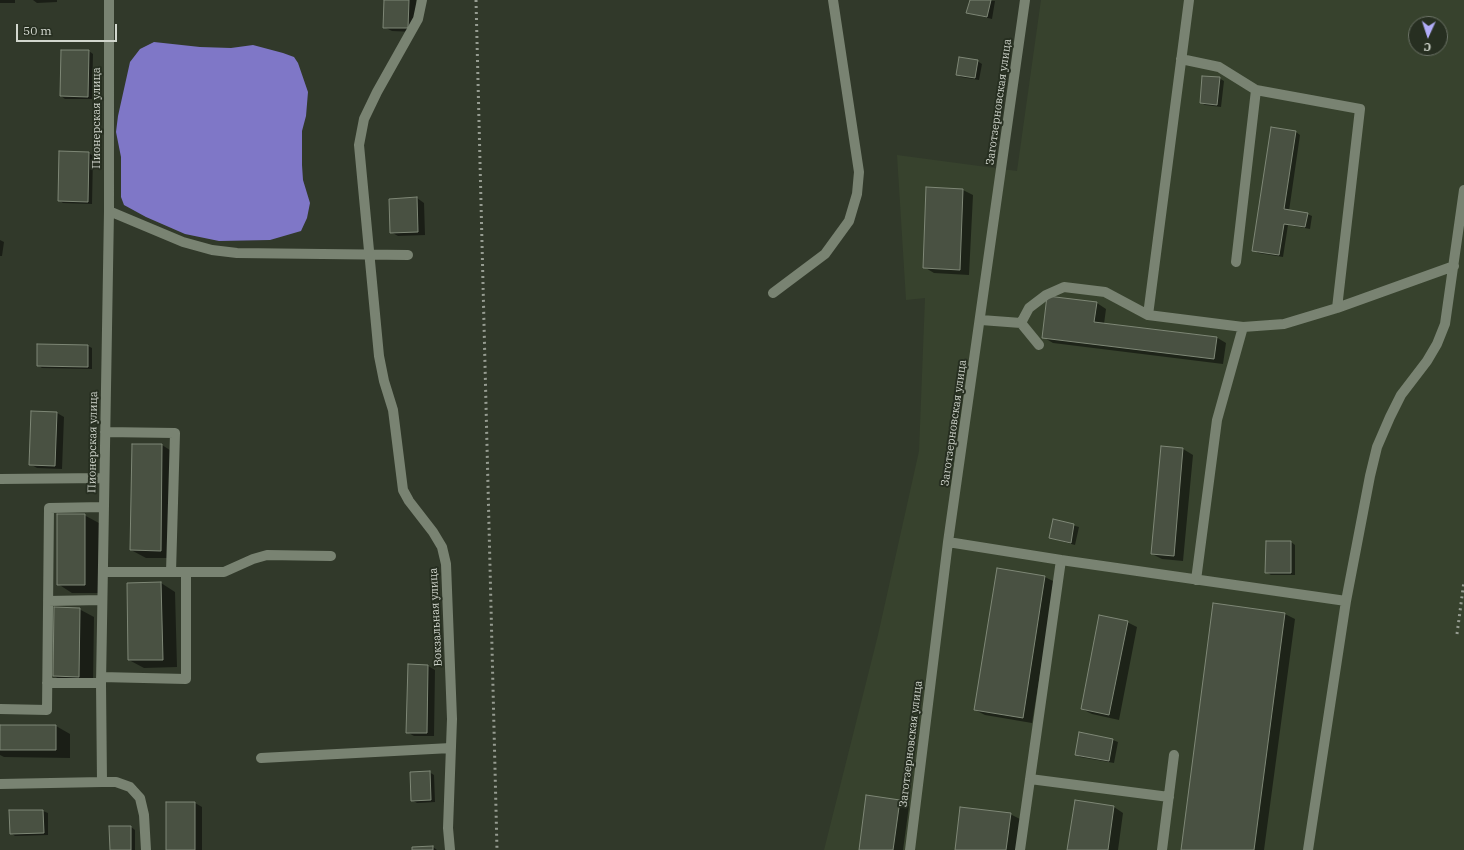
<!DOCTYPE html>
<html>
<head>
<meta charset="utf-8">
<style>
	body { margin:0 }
	#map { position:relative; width:1464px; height:850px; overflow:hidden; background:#31392a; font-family:"IBM Plex Serif",serif }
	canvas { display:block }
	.north { position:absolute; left:1408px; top:16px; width:40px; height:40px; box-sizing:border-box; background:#272f21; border:1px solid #6b7266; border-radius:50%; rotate:183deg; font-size:11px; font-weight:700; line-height:16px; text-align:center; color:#d2d7ce }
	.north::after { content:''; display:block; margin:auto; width:14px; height:18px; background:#b2adf9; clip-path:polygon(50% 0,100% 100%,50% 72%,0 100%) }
	.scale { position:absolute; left:16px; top:24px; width:101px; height:18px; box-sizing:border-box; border:2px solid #d2d7ce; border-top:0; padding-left:5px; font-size:12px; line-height:14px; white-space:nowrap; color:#d2d7ce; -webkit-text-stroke:3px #272f21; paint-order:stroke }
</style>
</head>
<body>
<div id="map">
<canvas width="1464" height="850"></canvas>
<div class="north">С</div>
<div class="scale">50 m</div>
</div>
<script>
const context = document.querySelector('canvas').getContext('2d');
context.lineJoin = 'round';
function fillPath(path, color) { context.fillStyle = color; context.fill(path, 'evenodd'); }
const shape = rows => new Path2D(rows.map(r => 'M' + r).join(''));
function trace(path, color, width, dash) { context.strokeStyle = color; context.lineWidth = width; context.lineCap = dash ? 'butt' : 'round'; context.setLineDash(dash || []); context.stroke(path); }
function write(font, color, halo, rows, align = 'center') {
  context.font = font + ' "IBM Plex Serif",serif'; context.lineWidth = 4; context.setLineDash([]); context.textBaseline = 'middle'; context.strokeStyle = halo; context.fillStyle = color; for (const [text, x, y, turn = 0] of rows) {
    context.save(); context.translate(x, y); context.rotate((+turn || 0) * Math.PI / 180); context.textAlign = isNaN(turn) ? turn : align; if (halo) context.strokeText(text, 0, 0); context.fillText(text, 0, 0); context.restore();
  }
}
fillPath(shape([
	[1041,0,1464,0,1464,850,824,850,878,635,919,451,925,298,906,300,897,155,1017,171],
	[1416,24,1440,24,1440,48,1416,48]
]), '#37422d');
fillPath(shape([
	[154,42,200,47,231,48,253,45,283,53,294,57,298,63,308,92,306,116,302,131,302,165,303,180,310,203,307,218,301,231,270,240,219,241,185,234,146,217,124,205,121,197,121,157,116,132,118,116,130,62,140,49]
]), '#7f77c7');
fillPath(shape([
	[0,0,15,0,15,3,0,3],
	[33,0,57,0,57,2,37,3],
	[385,0,416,0,415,32,392,31,384,27],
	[971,0,995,1,992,19,967,13],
	[89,51,93,54,92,99,65,99,61,96],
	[977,61,982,64,979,80,961,77,957,74],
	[1219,78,1224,81,1221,107,1205,105,1201,103],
	[1296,132,1300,135,1289,211,1307,214,1312,216,1310,229,1288,225,1283,257,1258,253,1254,250],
	[89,153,93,156,92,204,63,203,59,200],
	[927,188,963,190,973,195,969,275,934,273,924,267],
	[417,198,424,203,425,235,398,236,391,232],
	[0,240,4,242,2,256,0,256],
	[1097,303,1106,309,1104,324,1216,337,1226,343,1223,364,1053,343,1043,337],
	[88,346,92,348,92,369,42,368,38,365],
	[57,413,64,417,62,469,37,468,30,464],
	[133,445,162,445,176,454,175,558,146,558,131,550],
	[1162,447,1183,449,1193,455,1183,561,1162,559,1152,554],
	[84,515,99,523,99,593,72,593,58,584],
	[1053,520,1079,527,1075,545,1050,538],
	[1291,542,1295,545,1295,575,1271,575,1266,572],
	[998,569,1045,577,1055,582,1032,723,985,715,975,710],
	[161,583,175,592,177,667,144,668,129,660],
	[1214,604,1285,614,1295,619,1264,850,1182,850],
	[79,609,94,617,93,685,68,684,54,676],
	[1127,622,1137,627,1119,720,1092,714,1082,709],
	[409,665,428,666,435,670,434,736,414,736,407,732],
	[0,726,56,726,70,734,70,758,4,757,0,755],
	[1080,733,1113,740,1118,742,1114,763,1080,757,1076,754],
	[429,772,434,775,435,802,417,803,412,800],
	[900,801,909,806,903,850,860,850],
	[195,803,202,807,202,850,168,850],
	[1114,807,1123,813,1118,850,1068,850],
	[10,811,43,811,48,813,48,835,15,836,11,833],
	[1010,814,1020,819,1016,850,956,850],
	[131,827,135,830,135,850,111,850],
	[433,847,437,850,413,850]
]), '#0007');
const building = shape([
	[384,0,409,0,408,28,383,28,384,0],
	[970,0,991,0,987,17,966,13,970,0],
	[61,50,89,50,88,97,60,96,61,50],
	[959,57,978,60,975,78,956,75,959,57],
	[1202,76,1220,77,1217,105,1200,103,1202,76],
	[1271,127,1296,131,1284,209,1308,213,1305,227,1284,224,1279,255,1252,251,1271,127],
	[59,151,89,152,88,202,58,201,59,151],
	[926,187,963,189,960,270,923,268,926,187],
	[417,197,418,232,390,233,389,199,417,197],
	[1047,296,1097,302,1094,322,1217,337,1214,359,1042,338,1047,296],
	[37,344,88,345,88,367,37,366,37,344],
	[31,411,57,412,55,466,29,465,31,411],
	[132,444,162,444,161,551,130,550,132,444],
	[1161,446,1183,448,1174,556,1151,554,1161,446],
	[57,514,85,514,85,585,57,585,57,514],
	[1053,519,1074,524,1071,543,1049,538,1053,519],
	[1266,541,1291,541,1291,573,1265,573,1266,541],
	[997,568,1045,576,1023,718,974,710,997,568],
	[161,582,163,660,128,660,127,583,161,582],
	[1213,603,1285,613,1254,850,1181,850,1213,603],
	[54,607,80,608,79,677,53,676,54,607],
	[1099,615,1128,621,1109,715,1081,709,1099,615],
	[408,664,428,665,427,733,406,733,408,664],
	[0,725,56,725,56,750,0,750,0,725],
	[1079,732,1113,739,1109,761,1075,755,1079,732],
	[430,771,431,800,411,801,410,772,430,771],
	[866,795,900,800,893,850,859,850,866,795],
	[1075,800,1114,806,1108,850,1067,850,1075,800],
	[166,802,195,802,195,850,166,850,166,802],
	[960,807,1011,813,1006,850,955,850,960,807],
	[9,810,43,810,44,833,10,834,9,810],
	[109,826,131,826,131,850,110,850,109,826],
	[433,846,433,850,412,850,412,847,433,846]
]);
fillPath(building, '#495142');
trace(building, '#7e8776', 1);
trace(shape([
	[422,0,418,19,377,92,364,119,359,145,379,356,384,381,393,410,403,490,409,501,433,532,442,547,446,564,452,719,448,828,450,850],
	[1189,0,1148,315,1243,327,1217,420,1196,580],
	[1181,59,1219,67,1256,90,1360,109,1337,308],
	[109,211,183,242,212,250,237,253,408,255],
	[1236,262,1256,90],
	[773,293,825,254,849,221,857,194,859,172,833,0],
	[981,320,1021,323,1029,308,1046,295,1064,287,1105,292,1148,315],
	[1021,323,1039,345],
	[1243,327,1284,324,1337,308,1454,266],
	[105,432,175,433,171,572],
	[0,479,104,478],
	[948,542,1061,560,1020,850],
	[1061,560,1346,601],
	[103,572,224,572,253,559,267,555,331,556],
	[48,601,102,600],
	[101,677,186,679,186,572],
	[47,683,101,683],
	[0,709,47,710,49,508,104,507],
	[261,758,451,748],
	[1030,779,1169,797],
	[102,782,101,683,109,211,109,0],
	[0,784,102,782,116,782,130,787,140,798,144,815,146,850],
	[910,850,948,542,1025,0],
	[1162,850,1174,755],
	[1308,850,1346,601,1370,476,1377,447,1390,417,1401,395,1427,361,1437,344,1445,324,1464,190]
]), '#798372', 10);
trace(shape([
	[476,0,497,850],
	[1457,634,1464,581]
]), '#969c91', 3, [2, 4]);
write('11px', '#d2d7ce', '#272f21', [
	["Заготзерновская улица",999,102,-82],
	["Пионерская улица",97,118,-90],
	["Заготзерновская улица",954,423,-82],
	["Пионерская улица",93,442,-89],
	["Вокзальная улица",436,617,-93],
	["Заготзерновская улица",911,744,-83]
]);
</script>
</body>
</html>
